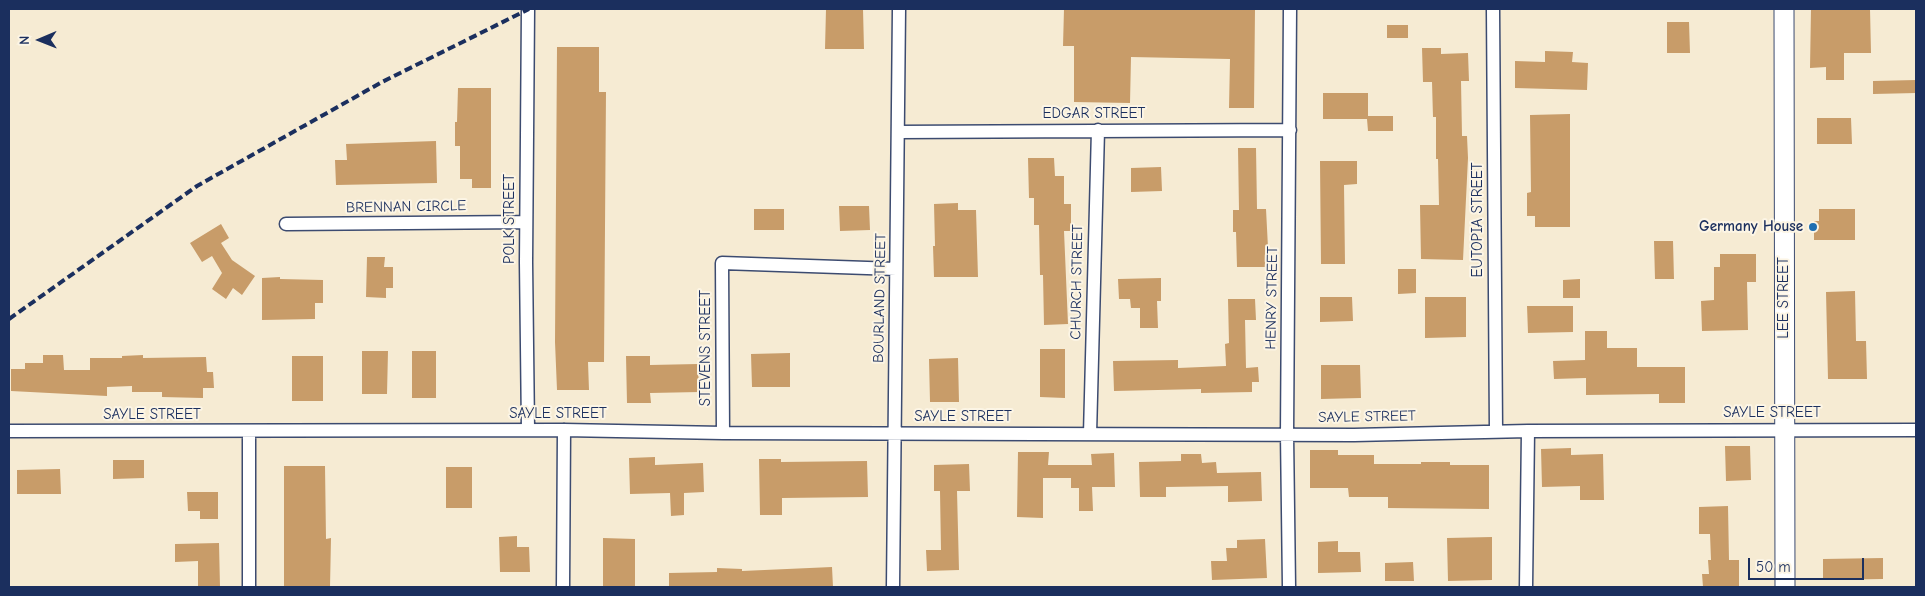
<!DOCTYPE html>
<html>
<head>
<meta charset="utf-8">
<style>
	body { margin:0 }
	#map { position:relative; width:1925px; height:596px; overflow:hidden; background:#f6ebd3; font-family:"Comic Neue",sans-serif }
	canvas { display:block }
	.frame { position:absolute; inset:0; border:10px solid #1b2f5e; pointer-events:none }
	.north { position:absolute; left:15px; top:15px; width:50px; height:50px; -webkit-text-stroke:4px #fcf5e5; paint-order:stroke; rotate:269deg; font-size:14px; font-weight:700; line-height:20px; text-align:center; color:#1b2f5e }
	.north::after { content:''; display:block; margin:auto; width:18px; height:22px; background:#1b2f5e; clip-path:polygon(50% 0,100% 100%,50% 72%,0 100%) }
	.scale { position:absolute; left:1748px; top:558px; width:116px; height:22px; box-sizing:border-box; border:2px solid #1b2f5e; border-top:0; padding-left:6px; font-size:15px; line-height:18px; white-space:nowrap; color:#1b2f5e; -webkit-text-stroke:4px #fcf5e5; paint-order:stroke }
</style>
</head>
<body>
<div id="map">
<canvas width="1925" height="596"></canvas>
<div class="frame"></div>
<div class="north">N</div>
<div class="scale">50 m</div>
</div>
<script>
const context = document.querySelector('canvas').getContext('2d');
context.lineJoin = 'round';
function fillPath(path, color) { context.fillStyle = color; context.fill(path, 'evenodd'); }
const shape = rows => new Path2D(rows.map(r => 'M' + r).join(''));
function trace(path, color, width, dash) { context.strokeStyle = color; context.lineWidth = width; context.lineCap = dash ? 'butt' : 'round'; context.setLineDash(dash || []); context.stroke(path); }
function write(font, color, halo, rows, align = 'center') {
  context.font = font + ' "Comic Neue",sans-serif'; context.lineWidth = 4; context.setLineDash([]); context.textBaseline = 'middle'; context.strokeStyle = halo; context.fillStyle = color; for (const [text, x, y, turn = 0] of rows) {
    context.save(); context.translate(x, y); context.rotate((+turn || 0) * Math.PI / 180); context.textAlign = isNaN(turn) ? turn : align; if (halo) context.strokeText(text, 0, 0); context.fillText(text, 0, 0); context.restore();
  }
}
fillPath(shape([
	[826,9,863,9,864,49,825,49],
	[1064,9,1255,9,1254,108,1229,108,1230,59,1131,57,1130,103,1074,102,1074,46,1063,46],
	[1811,9,1870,9,1871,53,1844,53,1844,80,1826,80,1826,67,1810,68],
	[1667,22,1689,22,1690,53,1667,53],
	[1387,25,1408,25,1408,38,1387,38],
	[557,47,599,47,599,92,606,92,604,362,588,362,589,390,557,390,555,342],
	[1422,48,1441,48,1441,54,1468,53,1469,81,1461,81,1462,136,1467,136,1468,158,1463,260,1421,259,1420,205,1439,205,1438,159,1436,159,1436,117,1433,117,1432,82,1423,82],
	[1545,51,1573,52,1572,62,1588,63,1587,90,1515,88,1515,61,1545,62],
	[1916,80,1916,93,1873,94,1873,81],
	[458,88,491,88,491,188,472,188,472,179,460,179,460,146,455,146,455,122,457,122],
	[1323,93,1368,93,1368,116,1393,116,1393,131,1368,131,1367,119,1323,119],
	[1570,114,1570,227,1535,227,1535,216,1527,216,1527,193,1531,192,1530,115],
	[1817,118,1851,118,1852,144,1817,144],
	[436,141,437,183,336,185,335,160,347,160,346,144],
	[1238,148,1256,148,1257,209,1266,209,1269,267,1237,267,1236,232,1233,232,1233,210,1239,210],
	[1028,158,1054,158,1055,176,1064,176,1064,204,1071,204,1071,231,1064,231,1068,324,1044,325,1043,275,1040,275,1039,225,1034,225,1034,198,1029,198],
	[1320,161,1357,161,1357,184,1344,185,1345,264,1321,264],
	[1161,167,1162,191,1131,192,1131,168],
	[958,203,958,210,976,210,978,277,934,277,933,246,935,246,934,204],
	[839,206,869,206,870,230,840,231],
	[754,209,784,209,784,230,754,230],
	[1819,209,1855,209,1855,240,1814,240,1814,221,1819,221],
	[221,224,229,238,221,243,232,260,255,276,242,295,233,288,226,299,212,289,222,273,212,256,202,262,190,243],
	[1654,241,1673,241,1674,279,1655,279],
	[1720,254,1756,254,1756,282,1747,282,1748,330,1702,331,1701,301,1714,300,1714,267,1720,267],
	[367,257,385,257,384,267,393,267,393,288,386,288,386,298,366,297],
	[1398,269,1416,269,1416,293,1398,294],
	[280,277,280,279,323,280,323,303,315,303,315,319,262,320,262,278],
	[1161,278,1161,301,1157,301,1158,328,1140,328,1140,308,1131,308,1130,299,1119,299,1118,279],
	[1580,279,1580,298,1563,298,1563,280],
	[1855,291,1856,341,1866,341,1867,379,1828,379,1826,292],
	[1320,297,1352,297,1353,321,1320,322],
	[1425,297,1466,297,1466,337,1425,338],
	[1228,299,1255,299,1256,320,1245,320,1246,368,1258,367,1259,382,1252,382,1252,392,1201,393,1201,389,1114,391,1113,361,1178,360,1178,368,1226,366,1225,344,1229,343],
	[1527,306,1573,306,1573,332,1528,333],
	[1585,331,1607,331,1607,348,1637,348,1637,367,1685,367,1685,403,1659,403,1659,394,1586,395,1586,378,1554,379,1553,361,1585,360],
	[1040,349,1065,349,1065,398,1040,397],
	[362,351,388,351,387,394,362,394],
	[412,351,436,351,436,398,412,398],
	[790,353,790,387,752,387,751,354],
	[43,355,63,355,64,370,90,370,90,358,122,358,122,356,143,355,143,358,206,357,207,372,213,372,214,388,203,388,203,398,162,397,162,392,132,392,132,386,107,387,107,396,11,391,11,369,25,369,25,363,43,363],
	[292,356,323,356,323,401,292,401],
	[626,356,650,356,650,365,698,364,699,392,650,393,651,403,627,403],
	[958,358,959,402,930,402,929,359],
	[1321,365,1360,365,1361,398,1321,399],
	[1725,446,1750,446,1751,480,1726,481],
	[1571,448,1571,455,1603,454,1604,500,1580,500,1580,486,1542,487,1541,449],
	[1310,450,1338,450,1338,455,1374,455,1374,464,1421,464,1421,462,1450,462,1450,465,1489,465,1489,509,1388,508,1388,497,1349,497,1348,488,1310,488],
	[1018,452,1049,452,1048,465,1092,465,1091,454,1114,453,1115,487,1092,487,1093,511,1079,511,1079,488,1071,488,1071,478,1043,478,1043,518,1017,517],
	[1181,454,1201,454,1202,463,1216,462,1217,473,1261,472,1262,501,1228,502,1228,486,1166,487,1166,497,1140,497,1139,462,1181,461],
	[655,457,655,465,703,463,704,492,684,493,684,515,671,516,670,493,630,494,629,458],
	[759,459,781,459,781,462,867,461,868,497,782,498,782,515,760,515],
	[113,460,144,460,144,478,113,479],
	[969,464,970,491,957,491,959,570,927,571,926,550,941,550,940,491,934,491,934,465],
	[284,466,325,466,326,539,331,538,330,587,284,587],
	[446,467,472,467,472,508,446,508],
	[60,469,61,494,17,494,17,470],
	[187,492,218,492,218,519,200,519,200,511,188,511],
	[1728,506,1729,560,1739,560,1739,587,1703,587,1702,574,1709,574,1708,560,1711,560,1710,534,1699,534,1699,507],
	[517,536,517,547,529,547,530,572,500,572,499,537],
	[1492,537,1492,580,1448,581,1447,538],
	[603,538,635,539,635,587,603,587],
	[1265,539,1267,578,1212,580,1211,561,1227,561,1226,548,1237,548,1237,540],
	[1338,541,1338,552,1360,552,1361,572,1318,573,1318,542],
	[219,543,220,587,198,587,198,561,175,562,175,544],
	[1883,558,1883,579,1823,580,1823,559],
	[1413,562,1414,581,1385,581,1385,563],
	[832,567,833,587,669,587,669,573,717,572,717,568,742,569,742,571]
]), '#c89c69');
const street = shape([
	[1493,9,1496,431],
	[898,132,1290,130],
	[286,224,526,222],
	[528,430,526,262,528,9],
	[9,431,564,430,723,433,1354,435,1528,431,1916,430],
	[249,431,249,587],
	[723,433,722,263,896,269],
	[1090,434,1098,130],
	[563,587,564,430],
	[893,587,899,9],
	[1289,587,1287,434,1290,9],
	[1526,587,1528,431]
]);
const secondary = shape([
	[1784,9,1785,587]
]);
trace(street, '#3c4b70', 15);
trace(secondary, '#3c4b70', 21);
trace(street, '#fff', 12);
trace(secondary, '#fff', 19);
trace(shape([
	[9,319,197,186,382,82,529,9]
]), '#1b2f5e', 4, [8, 4]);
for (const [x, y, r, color] of [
	[1813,227,5,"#1f6fb2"]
]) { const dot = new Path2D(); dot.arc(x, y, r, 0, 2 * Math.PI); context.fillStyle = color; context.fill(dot); trace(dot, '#fcf5e5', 2); }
write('15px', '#1b2f5e', '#fcf5e5', [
	["EDGAR STREET",1094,114],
	["BRENNAN CIRCLE",406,207,-1],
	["POLK STREET",510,219,-90],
	["EUTOPIA STREET",1478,220,-90],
	["CHURCH STREET",1077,282,-89],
	["BOURLAND STREET",880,298,-89],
	["HENRY STREET",1272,298,-89],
	["LEE STREET",1784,298,-90],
	["STEVENS STREET",706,348,-90],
	["SAYLE STREET",1772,413],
	["SAYLE STREET",558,414],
	["SAYLE STREET",152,415],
	["SAYLE STREET",963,417],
	["SAYLE STREET",1367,417,-1]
]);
write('bold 15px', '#1b2f5e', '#fcf5e5', [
	["Germany House",1803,227]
], 'right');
</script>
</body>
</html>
